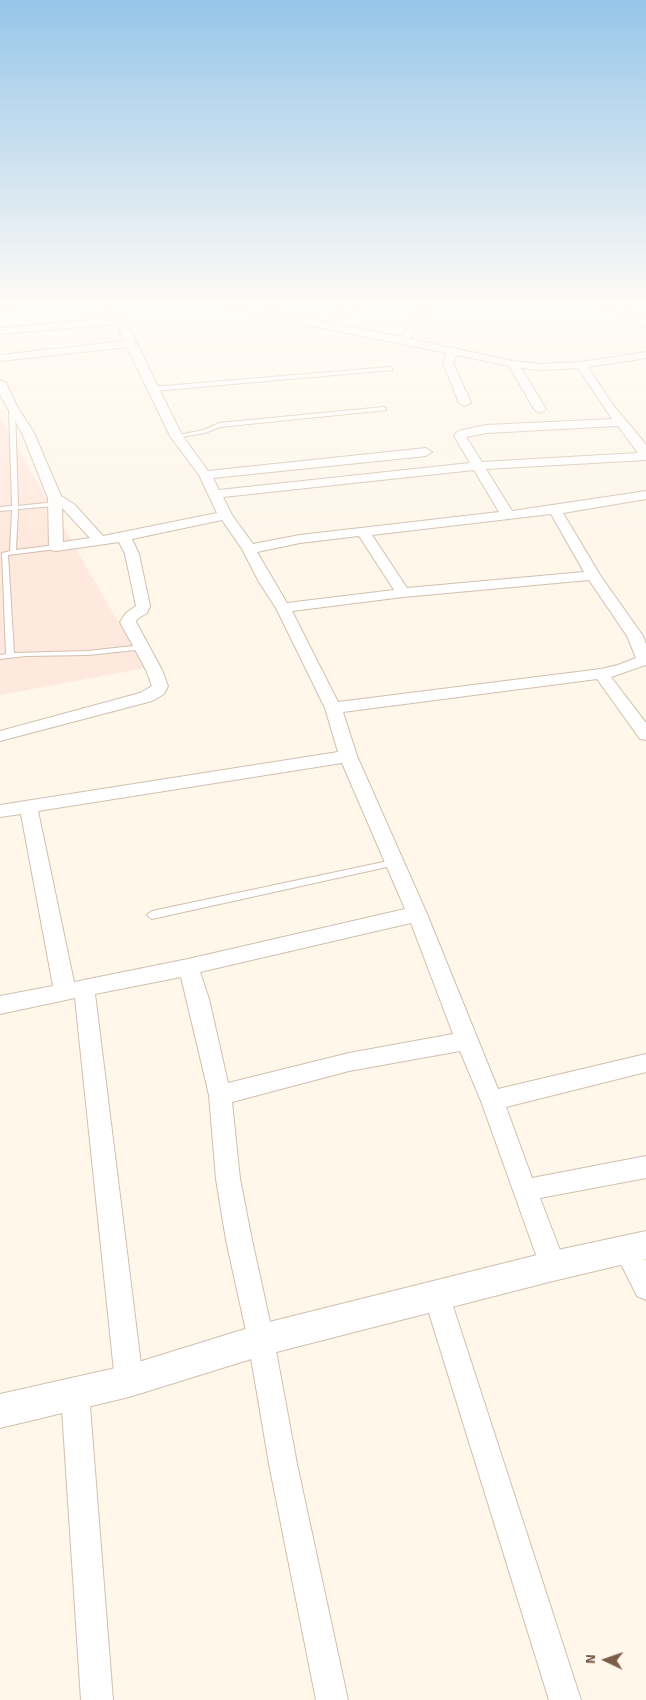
<!DOCTYPE html>
<html>
<head>
<meta charset="utf-8">
<style>
	body { margin:0 }
	#map { position:relative; width:646px; height:1700px; overflow:hidden; background:#fef7ea; font-family:Signika,sans-serif }
	canvas { display:block }
	.north { position:absolute; left:581px; top:1635px; width:50px; height:50px; -webkit-text-stroke:4px #fffaf2; paint-order:stroke; rotate:273deg; font-size:14px; font-weight:700; line-height:20px; text-align:center; color:#7c5d4a }
	.north::after { content:''; display:block; margin:auto; width:18px; height:22px; background:#7c5d4a; clip-path:polygon(50% 0,100% 100%,50% 72%,0 100%) }
</style>
</head>
<body>
<div id="map">
<canvas width="646" height="1700"></canvas>
<div class="north">N</div>
</div>
<script>
const context = document.querySelector('canvas').getContext('2d');
context.lineJoin = 'round';
function fillPath(path, color) { context.fillStyle = color; context.fill(path, 'evenodd'); }
const shape = rows => new Path2D(rows.map(r => 'M' + r).join(''));
function trace(path, color, width, dash) { context.strokeStyle = color; context.lineWidth = width; context.lineCap = dash ? 'butt' : 'round'; context.setLineDash(dash || []); context.stroke(path); }
fillPath(shape([
	[0,418,145,668,0,695]
]), '#ffe8dd');
const service = shape([
	[390,367,392,368,392,370,153,391,150,389,153,387,390,367],
	[12,406,15,408,18,506,55,502,58,504,55,506,18,509,16,550,56,545,59,547,56,549,8,555,14,653,88,651,142,645,146,647,145,649,88,655,26,656,0,659,0,655,6,654,2,553,10,551,12,510,0,511,0,507,12,506,9,408,12,406],
	[384,407,386,408,386,410,220,427,205,433,176,438,173,436,204,430,219,423,384,407],
	[393,860,397,863,396,865,152,919,149,917,147,915,149,913,152,911,393,860]
]);
const minor = shape([
	[0,306,14,306,13,308,0,310,0,306],
	[108,306,118,306,182,435,208,471,426,448,432,452,426,456,213,478,219,490,470,463,454,436,458,431,486,425,612,419,578,368,540,370,521,368,546,409,540,413,534,409,509,366,457,355,453,363,471,403,465,406,459,403,443,363,447,353,331,330,235,309,230,306,249,306,330,323,346,306,357,306,339,325,401,337,421,306,431,306,410,339,513,361,540,364,581,362,646,352,646,358,588,367,613,405,644,442,646,445,646,460,486,469,512,511,646,491,646,499,563,513,600,575,643,636,646,644,646,665,611,677,646,723,646,740,640,739,597,679,343,712,357,756,427,914,498,1089,646,1054,646,1072,506,1107,532,1178,646,1156,646,1178,540,1198,566,1266,562,1275,553,1278,544,1275,540,1266,481,1101,460,1051,349,1071,232,1102,240,1179,252,1240,274,1340,297,1464,348,1700,316,1700,269,1464,248,1340,226,1240,216,1179,209,1095,181,977,95,994,143,1381,139,1391,129,1395,119,1391,115,1381,75,998,0,1014,0,996,53,986,21,814,0,817,0,805,338,752,325,708,276,608,259,582,242,549,222,520,132,539,139,554,150,606,147,613,137,619,136,622,162,670,168,686,164,694,152,701,0,741,0,731,140,693,152,686,146,670,120,622,126,613,136,606,125,554,119,542,56,551,51,550,49,547,48,498,22,433,0,395,0,380,6,383,17,406,34,433,61,496,74,504,103,536,217,513,199,475,170,436,127,347,0,361,0,355,124,341,117,324,0,334,0,328,114,318,108,306],
	[618,426,638,453,482,462,466,437,486,433,618,426],
	[474,470,499,512,300,535,253,544,232,515,223,497,474,470],
	[62,508,64,510,90,538,63,542,62,508],
	[551,514,584,572,407,588,372,535,551,514],
	[359,536,394,590,287,603,257,552,300,543,359,536],
	[589,580,627,636,636,658,618,665,601,669,338,702,292,611,403,597,589,580],
	[342,763,405,909,188,959,74,982,38,811,342,763],
	[411,923,453,1034,349,1053,228,1083,209,999,200,972,411,923],
	[603,306,616,306,646,319,646,326,603,306],
	[627,1238,636,1241,646,1261,646,1300,637,1296,614,1250,618,1241,627,1238],
	[437,1284,446,1288,450,1297,581,1700,549,1700,424,1297,428,1288,437,1284],
	[75,1380,85,1384,89,1394,113,1700,81,1700,61,1394,65,1384,75,1380]
]);
const tertiary = shape([
	[646,1231,646,1259,553,1281,261,1356,129,1397,0,1428,0,1394,129,1365,261,1324,553,1251,646,1231]
]);
trace(service, '#d2bfae', 2);
trace(minor, '#d2bfae', 2);
trace(tertiary, '#d2bfae', 2);
fillPath(service, '#fff');
fillPath(minor, '#fff');
fillPath(tertiary, '#fff');
const sky = context.createLinearGradient(0, 0, 0, 544);
sky.addColorStop(0, '#96c6e9');
sky.addColorStop(0.56, '#fffbf6');
sky.addColorStop(1, '#fffbf600');
context.fillStyle = sky;
context.fillRect(0, 0, 646, 544);
</script>
</body>
</html>
